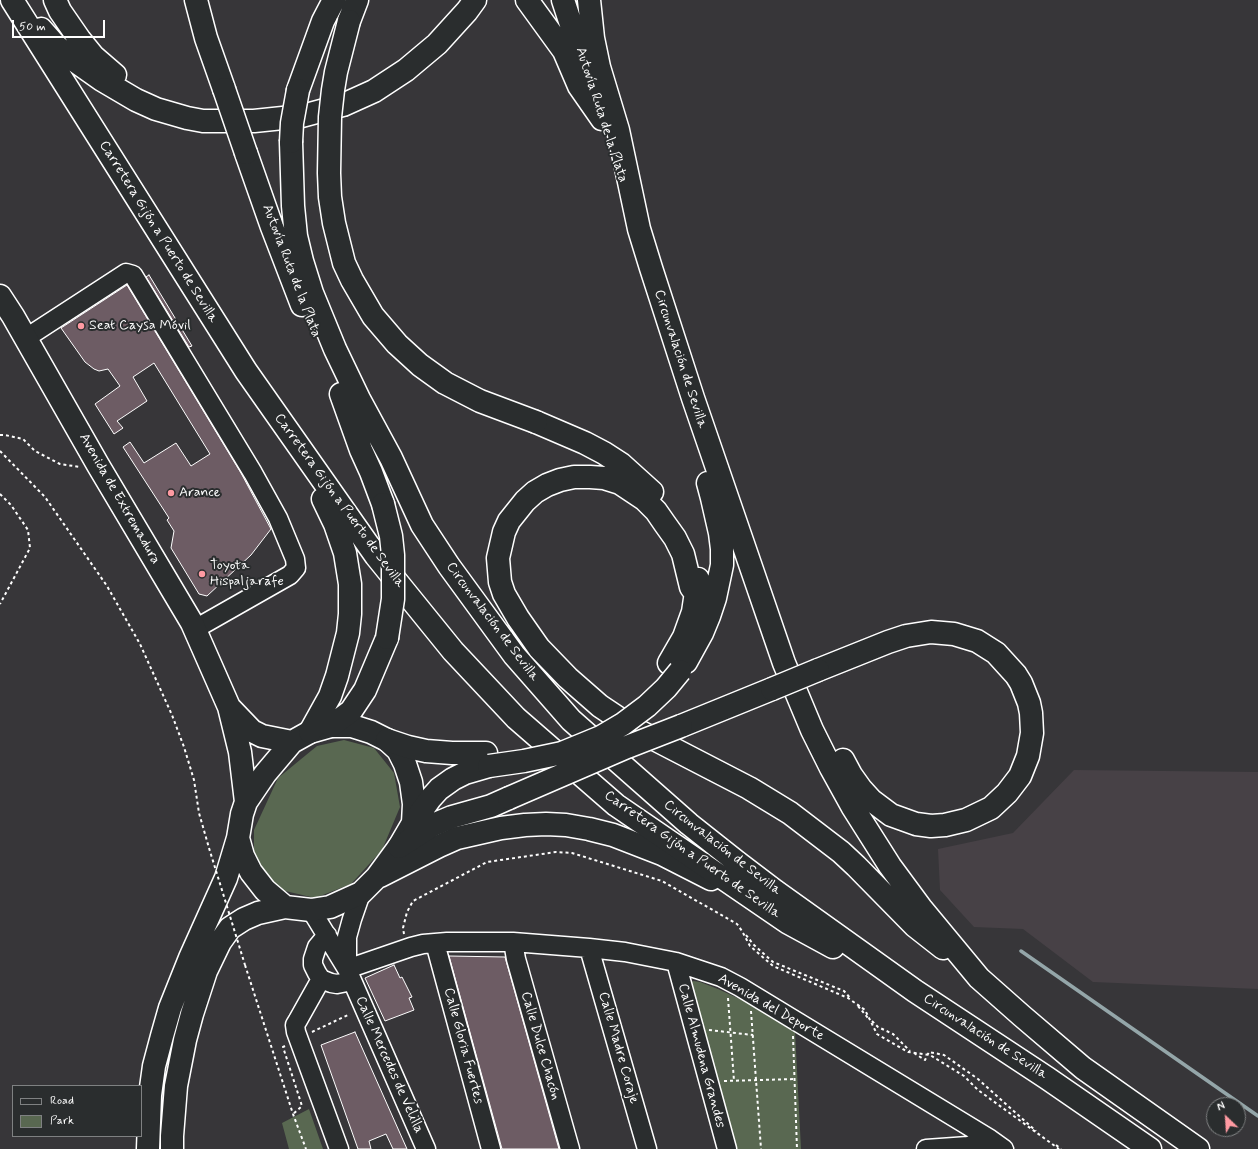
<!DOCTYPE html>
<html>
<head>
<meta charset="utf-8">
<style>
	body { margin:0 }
	#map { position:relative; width:1258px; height:1149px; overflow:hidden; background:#373639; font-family:Mynerve,sans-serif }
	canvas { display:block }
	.legend { position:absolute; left:12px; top:1085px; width:130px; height:52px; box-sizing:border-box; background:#2a2d2e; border:1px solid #7f8182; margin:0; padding:5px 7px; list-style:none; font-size:12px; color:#fff }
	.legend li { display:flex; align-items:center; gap:8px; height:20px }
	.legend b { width:20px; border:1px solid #7f8182 }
	.north { position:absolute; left:1206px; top:1097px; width:40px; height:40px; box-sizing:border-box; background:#2a2d2e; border:1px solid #7f8182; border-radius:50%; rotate:335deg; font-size:11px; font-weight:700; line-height:16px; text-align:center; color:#fff }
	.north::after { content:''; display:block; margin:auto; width:14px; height:18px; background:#ff9aa2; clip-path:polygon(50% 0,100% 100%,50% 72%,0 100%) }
	.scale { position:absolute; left:12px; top:20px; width:93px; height:18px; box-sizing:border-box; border:2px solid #fff; border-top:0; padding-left:5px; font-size:12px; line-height:14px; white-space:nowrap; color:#fff; -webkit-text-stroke:3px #2a2d2e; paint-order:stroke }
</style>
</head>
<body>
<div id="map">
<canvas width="1258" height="1149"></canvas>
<ul class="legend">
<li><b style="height:5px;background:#2a2d2e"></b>Road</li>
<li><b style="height:11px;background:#596851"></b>Park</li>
</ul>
<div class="north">N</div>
<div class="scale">50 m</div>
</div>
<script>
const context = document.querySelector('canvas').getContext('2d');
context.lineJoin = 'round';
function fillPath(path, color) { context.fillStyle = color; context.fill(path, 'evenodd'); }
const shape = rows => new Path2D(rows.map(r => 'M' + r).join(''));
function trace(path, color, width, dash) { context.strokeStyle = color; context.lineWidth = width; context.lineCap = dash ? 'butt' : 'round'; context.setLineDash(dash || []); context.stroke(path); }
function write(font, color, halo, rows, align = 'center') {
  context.font = font + ' Mynerve,sans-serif'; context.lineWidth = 4; context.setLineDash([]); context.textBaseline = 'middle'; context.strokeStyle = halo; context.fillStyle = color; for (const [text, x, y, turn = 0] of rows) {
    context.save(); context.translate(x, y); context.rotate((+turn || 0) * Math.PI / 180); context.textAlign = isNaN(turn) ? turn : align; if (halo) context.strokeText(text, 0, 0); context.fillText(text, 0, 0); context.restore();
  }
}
fillPath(shape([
	[1074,770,1258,772,1258,989,1093,982,1023,929,974,927,940,890,938,849,1013,833]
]), '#474146');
fillPath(shape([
	[344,740,374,748,394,773,400,807,382,850,351,884,315,898,281,890,254,859,254,830,278,778,317,746],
	[694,981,700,982,718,989,744,1001,795,1031,801,1149,734,1149,691,982],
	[309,1109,323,1149,289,1149,282,1123]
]), '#596851');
trace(shape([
	[1021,951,1258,1116]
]), '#94a6a9', 3.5);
const building = shape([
	[149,275,192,346,189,347,146,277,149,275],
	[127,285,241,473,271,529,251,555,207,596,199,594,171,548,174,531,167,520,169,518,123,447,130,442,144,463,176,443,191,466,210,454,154,363,133,377,147,401,117,421,123,428,114,434,95,404,120,386,108,369,99,371,94,369,85,362,61,328,127,285],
	[449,956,505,957,559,1149,502,1149,449,956],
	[394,965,400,978,402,977,412,997,409,998,414,1010,385,1021,365,978,394,965],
	[355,1032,407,1149,393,1149,386,1134,369,1141,371,1149,358,1149,321,1045,355,1032]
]);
fillPath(building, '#6d5c64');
trace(building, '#fff', 1);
const minor = shape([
	[26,338,126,273,133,275,253,473,278,518,295,559,296,568,290,575,195,629],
	[311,910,347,969,426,1149],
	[327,935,317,947,313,959,313,965,317,973,321,979,331,983,337,984,352,981],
	[513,942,516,959,570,1149],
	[435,943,491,1149],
	[589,948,647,1149],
	[676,962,727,1149],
	[347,969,411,947,423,944,447,942,513,942,589,948,625,952,676,962,721,977,740,987,990,1139,1004,1149],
	[347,969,347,937,352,919,361,893],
	[321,979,298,1020,295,1025,296,1032,339,1149],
	[926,1149,968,1146,990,1139]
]);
const major = shape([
	[0,296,13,316,98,465,192,623,229,707,240,752,246,802],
	[229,707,252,731,262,736,292,742],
	[331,726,352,726,371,732,387,740,398,750,405,764,411,782,414,804,413,823,399,847,377,877,361,893,330,907,311,910,285,907,265,890,251,872,243,856,238,838,242,814,246,802,265,774,292,742,310,732,331,726],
	[380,876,439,846,457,838,501,828,525,825,546,824,566,825,589,829,613,835,662,854,711,879],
	[148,1149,150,1095,154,1066,162,1036,170,1008,190,958,226,878,238,838],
	[172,1149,172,1136,176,1086,185,1040,192,1014,206,971,220,942,230,928,244,919,258,913,285,907]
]);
const highway = shape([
	[12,0,246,371,376,556,453,651,516,718,616,805,787,922,833,947],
	[55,0,60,11,80,40,93,56,115,75],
	[196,0,206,38,224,89],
	[527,0,564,51,579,86,602,119],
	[563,0,589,79],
	[589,0,593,38,599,67,618,130,639,229,651,268,693,398,784,663,812,730,831,768,852,806,890,866,921,908,979,978,1022,1016,1083,1068,1198,1149],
	[349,21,357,0],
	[41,29,56,46,75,61,102,80,136,100,156,109,187,118,203,121,254,121,302,116,343,105,374,91,406,70,437,44,467,11,475,0],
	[298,90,323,21,334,0],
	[291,142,293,206,296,236,302,261,312,293,335,349,359,399,391,458,422,525,449,566,514,655,571,720,689,824,737,862,775,891,915,991,1047,1078,1150,1149],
	[246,153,272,227,302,305],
	[341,394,361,450,371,472,383,504],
	[536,422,585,443,604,453,621,464,652,492],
	[696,594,691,587,683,554,675,538,665,524,656,511,644,499,620,483,604,478,590,477,574,477,560,480,547,485,535,492,525,501,509,521,504,532,498,558,500,582,504,594,518,618,539,648,568,678,600,706,633,728,749,788,790,813,841,852,856,866,915,926,943,948],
	[686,662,702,633,709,616,715,598,722,565,722,549,720,533,712,498,708,483],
	[669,663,684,637,693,612,698,579],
	[818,670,888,642,906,636,931,632,954,634,977,641,996,653,1016,675,1021,683,1029,703,1031,713,1032,733,1028,756,1020,776,1007,793,991,808,966,820,945,825,931,826,916,824,891,815,871,800,861,789,851,775,843,760],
	[331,726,351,711,365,690,387,638],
	[681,726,772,689],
	[310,732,330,696,337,676,348,633,350,614,350,584,345,553,335,524,323,499],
	[387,740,408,747,426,751,452,753,486,753],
	[413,823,430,799,439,789,453,779,465,773,489,766],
	[399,847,433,825,452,817,491,806,509,798]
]);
trace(minor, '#fff', 21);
trace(major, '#fff', 25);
trace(highway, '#fff', 25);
trace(shape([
	[0,435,5,435,23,439,35,451,60,464,80,467],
	[0,451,45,497,107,586,140,644,172,715,184,747,194,780,199,813,209,848],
	[0,494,11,505,28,530,30,548,0,604],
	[404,934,403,928,407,912,413,901,487,862,556,852,572,853,662,881,737,924,742,931,750,946,773,966,848,998,865,1010,877,1034,908,1052,930,1055,964,1076,978,1090,1059,1149],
	[746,935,753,944,773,962,844,991,851,999],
	[245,965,293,1114,306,1149],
	[728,998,734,1081],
	[858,1006,868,1018],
	[751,1011,761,1149],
	[872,1021,878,1027,893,1034,910,1051],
	[709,1030,753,1035],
	[312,1032,350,1014],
	[793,1036,797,1149],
	[285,1046,283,1047,302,1106,293,1114],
	[914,1053,925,1060,929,1052,944,1055,978,1079,1036,1131],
	[724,1081,795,1079],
	[1056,1145,1061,1149]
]), '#fff', 2, [3, 3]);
trace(minor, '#2a2d2e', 18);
trace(major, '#2a2d2e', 22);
trace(highway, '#2a2d2e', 22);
const highwayBridge = shape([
	[349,21,336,72,333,90,330,117,329,173,330,197,334,223,344,263,352,280,373,316,397,344,420,365,445,383,480,401,536,422],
	[224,89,246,153],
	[291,142,292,123,298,90],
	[383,504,391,536,393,555,393,599,387,638],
	[772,689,818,670],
	[489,766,524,761,562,753,601,737,623,724,647,706,666,688,680,671],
	[509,798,627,747,681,726]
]);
trace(highwayBridge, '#fff', 25, []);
trace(shape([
	[209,848,245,965]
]), '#fff', 2, [3, 3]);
trace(highwayBridge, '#2a2d2e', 22);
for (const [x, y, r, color] of [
	[81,326,4,"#ff9aa2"],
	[171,493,4,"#ff9aa2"],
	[202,574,4,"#ff9aa2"]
]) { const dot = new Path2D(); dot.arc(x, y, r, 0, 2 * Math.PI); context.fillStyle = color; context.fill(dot); trace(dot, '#2a2d2e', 1.5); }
write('14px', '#fff', '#2a2d2e', [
	["Autovía Ruta de la Plata",601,115,72],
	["Carretera Gijón a Puerto de Sevilla",158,232,58],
	["Autovía Ruta de la Plata",291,271,69],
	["Circunvalación de Sevilla",680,359,72],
	["Avenida de Extremadura",119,499,60],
	["Carretera Gijón a Puerto de Sevilla",339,501,54],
	["Circunvalación de Sevilla",492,622,53],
	["Circunvalación de Sevilla",722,848,38],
	["Carretera Gijón a Puerto de Sevilla",692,855,35],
	["Avenida del Deporte",771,1008,30],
	["Circunvalación de Sevilla",985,1037,33],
	["Calle Gloria Fuertes",463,1046,75],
	["Calle Dulce Chacón",540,1046,74],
	["Calle Madre Coraje",618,1048,74],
	["Calle Almudena Grandes",701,1056,75],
	["Calle Mercedes de Velilla",389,1065,66]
]);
write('14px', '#fff', '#2a2d2e', [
	["Seat Caysa Móvil",89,326],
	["Arance",179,493],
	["Toyota",210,566],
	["Hispaljarafe",210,582]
], 'left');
</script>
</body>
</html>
